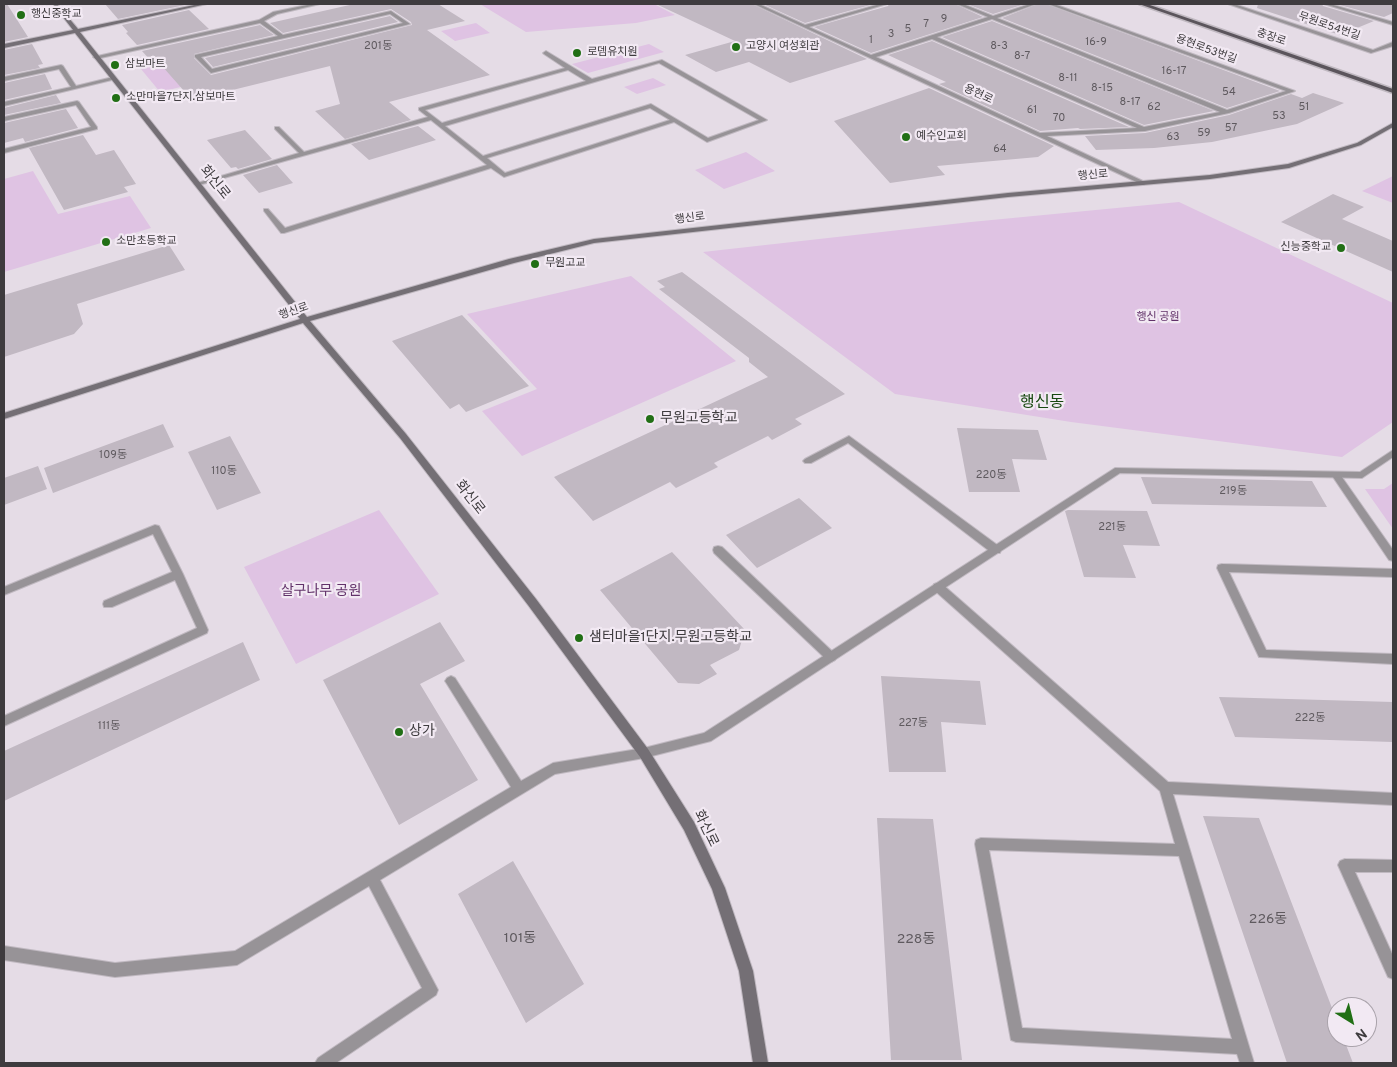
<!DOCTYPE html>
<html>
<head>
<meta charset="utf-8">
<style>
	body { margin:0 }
	#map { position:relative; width:1397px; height:1067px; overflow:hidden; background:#e5dce6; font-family:Overpass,sans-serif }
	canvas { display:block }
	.frame { position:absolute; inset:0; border:5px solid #3e3b3e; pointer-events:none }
	.north { position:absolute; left:1327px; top:997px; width:50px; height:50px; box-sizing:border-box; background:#f2e9f3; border:1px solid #aaa3ab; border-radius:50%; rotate:144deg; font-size:14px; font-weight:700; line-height:20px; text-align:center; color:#3e3b3e }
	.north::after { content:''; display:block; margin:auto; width:18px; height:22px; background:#216f15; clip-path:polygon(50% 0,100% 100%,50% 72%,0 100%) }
</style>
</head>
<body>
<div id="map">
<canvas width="1397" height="1067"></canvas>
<div class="frame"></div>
<div class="north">N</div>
</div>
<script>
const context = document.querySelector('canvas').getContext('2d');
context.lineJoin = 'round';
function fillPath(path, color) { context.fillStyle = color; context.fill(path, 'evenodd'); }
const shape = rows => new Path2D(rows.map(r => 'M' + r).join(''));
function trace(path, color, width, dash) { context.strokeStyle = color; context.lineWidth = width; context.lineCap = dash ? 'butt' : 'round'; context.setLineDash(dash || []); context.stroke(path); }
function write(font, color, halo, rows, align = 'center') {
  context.font = font + ' Overpass,"Noto Sans KR",sans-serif'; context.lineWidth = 4.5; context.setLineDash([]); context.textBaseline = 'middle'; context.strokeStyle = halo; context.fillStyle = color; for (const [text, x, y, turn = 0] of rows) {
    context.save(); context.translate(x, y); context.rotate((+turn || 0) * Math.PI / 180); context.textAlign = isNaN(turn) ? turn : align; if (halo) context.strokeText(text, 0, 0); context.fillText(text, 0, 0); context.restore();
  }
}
fillPath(shape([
	[480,4,654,4,675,15,636,23,526,32],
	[476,23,490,33,455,41,441,31],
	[649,44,664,52,588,73,572,64],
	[187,58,189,85,160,92,141,69],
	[653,78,666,85,637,94,624,87],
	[746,152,775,171,724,189,695,170],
	[33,171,58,214,130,196,151,228,4,272,4,179],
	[1393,176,1393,203,1362,191],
	[1179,202,1393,303,1393,422,1342,457,1071,422,895,394,703,252,971,222],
	[631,276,736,361,522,456,482,411,537,389,467,314],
	[1393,483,1393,529,1365,489,1384,489],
	[379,510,439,594,296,664,244,567]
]), '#dfc3e3');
fillPath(shape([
	[4,4,7,4,28,37,4,42],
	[105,4,183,4,185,5,118,19],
	[354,4,438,4,465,21,427,30,490,75,389,102,411,120,345,139,315,111,340,104,330,66,192,100,155,58,150,60,142,51,260,25,274,35,194,54,194,58,211,75,412,25,411,22,391,9,283,33,270,23],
	[656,4,752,4,867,59,790,83,749,62,716,72,685,55,735,41],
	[763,4,874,4,805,23],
	[889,4,955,4,983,17,871,53,814,27,888,6],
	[967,4,1025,4,993,14],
	[1038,4,1046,4,1280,91,1227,108,1002,18],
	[1258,4,1322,4,1323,6,1374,21,1340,35,1257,8],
	[1336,4,1393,4,1393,13,1384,17],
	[189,10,209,29,137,45,126,33,128,32,122,25],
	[390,16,398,22,213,67,205,58],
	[992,21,1214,111,1144,125,942,37],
	[932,41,1129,127,1080,129,1078,128,1040,131,939,84,946,82,888,55],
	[32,44,43,64,38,65,40,68,4,75,4,50],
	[45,74,52,89,4,100,4,83],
	[929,88,1054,146,1038,157,937,166,945,175,890,183,834,121],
	[1313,93,1344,103,1297,124,1212,142,1154,148,1096,150,1085,136,1145,133,1229,115,1291,94,1302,98],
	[56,95,61,103,4,115,4,108],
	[66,109,78,128,25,142,23,138,4,143,4,123],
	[418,126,436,140,369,160,351,144],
	[245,130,272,159,238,169,236,167,231,168,207,140],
	[83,135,96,155,114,150,136,184,124,187,128,192,64,210,29,148],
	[277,165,293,183,259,193,243,175],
	[1333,194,1364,207,1342,219,1393,241,1393,272,1281,222],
	[169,245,185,270,77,304,83,324,74,334,4,357,4,295],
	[682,272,845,394,795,419,802,424,772,440,768,436,714,463,718,467,676,488,670,482,593,521,554,477,768,377,749,362,749,358,659,289,665,287,657,281],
	[462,315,529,386,466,412,459,404,450,409,392,341],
	[163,424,174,447,53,493,44,468],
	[957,428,1038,430,1047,460,1012,459,1020,492,969,492],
	[230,436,261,493,217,510,188,452],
	[38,466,47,489,4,505,4,478],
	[1141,477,1312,481,1327,507,1152,504],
	[799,498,832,528,757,568,726,535],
	[1068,510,1147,511,1160,546,1123,545,1136,578,1084,577,1065,511],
	[672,552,745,630,739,650,710,665,717,674,699,684,678,683,600,590],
	[440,622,465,661,420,684,478,780,399,825,323,680],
	[243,642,260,680,4,801,4,751],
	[881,676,980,681,986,725,941,722,946,772,889,772],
	[1219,697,1393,702,1393,742,1235,737],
	[1203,816,1259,818,1337,1021,1337,1037,1343,1037,1353,1063,1287,1063],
	[877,818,933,819,962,1060,891,1060],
	[513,861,584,984,526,1023,458,894]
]), '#c1b8c2');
const service = shape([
	[312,4,320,4,277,14,264,21,283,35,391,11,410,24,211,73,195,57,195,55,278,36,260,23,96,59,93,57,259,20,273,12,312,4],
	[390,14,403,23,212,69,201,57,390,14],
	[546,51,592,79,662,60,767,120,707,142,674,122,504,177,491,168,284,233,281,233,264,211,264,209,268,209,285,228,487,165,431,120,199,185,194,184,299,153,275,129,275,127,279,127,304,152,428,117,419,110,419,108,565,68,544,54,543,53,546,51],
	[659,63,759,120,708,138,651,104,483,156,445,126,659,63],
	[568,70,586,81,442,123,425,110,568,70],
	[650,108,670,120,505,173,487,158,650,108],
	[61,65,63,66,76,86,113,77,116,79,4,106,4,102,71,87,59,69,4,81,4,77,61,65],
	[77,101,79,102,97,127,97,129,4,153,4,149,91,127,76,105,4,121,4,117,77,101],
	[849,436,1000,547,1001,550,1000,553,992,553,848,443,811,463,805,463,803,461,805,459,849,436],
	[1336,472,1339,473,1393,550,1393,561,1389,560,1333,477,1331,475,1336,472],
	[155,525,159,526,183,574,208,630,207,633,4,726,4,716,197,628,175,580,112,607,104,607,103,604,104,601,172,572,153,534,4,595,4,587,155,525],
	[718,546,722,547,835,654,837,657,835,660,831,662,827,660,714,553,713,550,714,547,718,546],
	[1222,564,1393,569,1393,577,1229,572,1266,650,1393,654,1393,664,1259,657,1217,568,1218,565,1222,564],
	[938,583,942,584,1168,782,1393,793,1393,805,1173,794,1254,1063,1240,1063,1237,1054,1016,1042,1011,1040,975,844,976,840,981,838,1175,844,1160,791,934,590,933,587,934,584,938,583],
	[989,850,1179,856,1232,1039,1022,1028,989,850],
	[451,676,455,678,521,781,553,763,644,748,648,749,650,753,648,757,644,758,555,774,380,880,438,990,436,995,336,1063,315,1063,318,1058,422,988,369,886,237,965,115,977,4,960,4,946,115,963,235,951,511,787,447,684,445,681,447,678,451,676],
	[1345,859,1393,860,1393,872,1355,872,1393,956,1393,979,1388,977,1338,865,1340,861,1345,859]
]);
const minor = shape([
	[754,4,759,4,805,25,880,4,887,4,809,27,871,55,988,17,957,4,963,4,993,16,1030,4,1036,4,997,18,1227,110,1286,91,1048,4,1054,4,1295,91,1229,113,1145,131,1047,136,1145,182,1145,184,1143,185,754,4],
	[992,19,1220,112,1144,127,937,37,992,19],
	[932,39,1137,128,1040,133,876,57,932,39],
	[1228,4,1234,4,1373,50,1393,42,1393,46,1371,53,1228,4],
	[1324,4,1330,4,1393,22,1393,25,1324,4],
	[1393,450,1393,457,1362,478,1120,473,711,741,644,758,640,757,638,753,640,749,704,733,1115,468,1360,472,1393,450]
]);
const secondary = shape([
	[53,4,57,4,78,29,199,4,207,4,80,32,307,317,509,259,594,239,1008,193,1210,175,1288,164,1357,143,1391,124,1393,123,1393,127,1361,145,1289,168,1210,179,1008,197,594,243,514,263,310,321,406,434,536,599,648,749,694,822,725,888,753,971,768,1063,753,1063,739,971,712,889,684,830,640,757,528,605,400,438,303,323,4,419,4,413,300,319,75,33,4,48,4,44,73,30,53,4]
]);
const primary = shape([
	[1139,4,1147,4,1393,89,1393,93,1139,4]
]);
trace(service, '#c0b9c1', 2);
trace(minor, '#c0b9c1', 2);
trace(secondary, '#c0b9c1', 2);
trace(primary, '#c0b9c1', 3);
fillPath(service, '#979397');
fillPath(minor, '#979397');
fillPath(secondary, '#746f75');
fillPath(primary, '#5b555c');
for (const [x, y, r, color] of [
	[21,15,5,"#216f15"],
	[736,47,5,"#216f15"],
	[577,53,5,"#216f15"],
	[115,65,5,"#216f15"],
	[116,98,5,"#216f15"],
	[906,137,5,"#216f15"],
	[106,242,5,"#216f15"],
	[1341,248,5,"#216f15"],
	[535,264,5,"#216f15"],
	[650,419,5,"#216f15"],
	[579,638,5,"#216f15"],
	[399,732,5,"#216f15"]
]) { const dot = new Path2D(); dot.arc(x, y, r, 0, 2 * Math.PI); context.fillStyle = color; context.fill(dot); trace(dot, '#f2e9f3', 2); }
write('11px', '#3e3b3e', '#f2e9f3', [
	["행신중학교",31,15],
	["고양시 여성회관",746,47],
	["로뎀유치원",587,53],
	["삼보마트",125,65],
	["소만마을7단지.삼보마트",126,98],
	["예수인교회",916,137],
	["소만초등학교",116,242],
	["신능중학교",1331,248,"right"],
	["무원고교",545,264]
], 'left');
write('11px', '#5f5a5f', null, [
	["9",944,20],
	["7",926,25],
	["5",908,30],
	["3",891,35],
	["1",871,41],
	["16-9",1096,43],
	["201동",378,47],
	["8-3",999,47],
	["8-7",1022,57],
	["16-17",1174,72],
	["8-11",1068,79],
	["8-15",1102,89],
	["54",1229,93],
	["8-17",1130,103],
	["62",1154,108],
	["51",1304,108],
	["61",1032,111],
	["53",1279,117],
	["70",1059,119],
	["57",1231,129],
	["59",1204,134],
	["63",1173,138],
	["64",1000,150],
	["109동",113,456],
	["110동",224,472],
	["220동",991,476],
	["219동",1233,492],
	["221동",1112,528],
	["222동",1310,719],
	["227동",913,724],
	["111동",109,727]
]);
write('11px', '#3e3b3e', '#f2e9f3', [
	["무원로54번길",1329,27,19],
	["충장로",1271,38,19],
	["용현로53번길",1206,50,20],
	["용현로",978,95,25],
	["행신로",1093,176,-5],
	["행신로",690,219,-7],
	["행신로",294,312,-19]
]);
write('11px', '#62326a', '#f2e9f3', [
	["행신 공원",1158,318]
]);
write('14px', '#3e3b3e', '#f2e9f3', [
	["화신로",214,183,51],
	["화신로",469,498,52],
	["화신로",705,829,64]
]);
write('14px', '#3e3b3e', '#f2e9f3', [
	["무원고등학교",660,419],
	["샘터마을1단지.무원고등학교",589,638],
	["상가",409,732]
], 'left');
write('14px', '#62326a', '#f2e9f3', [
	["살구나무 공원",321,592]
]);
write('14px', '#5f5a5f', null, [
	["226동",1268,920],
	["101동",520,939],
	["228동",916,940]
]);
write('16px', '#174810', '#f2e9f3', [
	["행신동",1042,404]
]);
</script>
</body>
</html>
